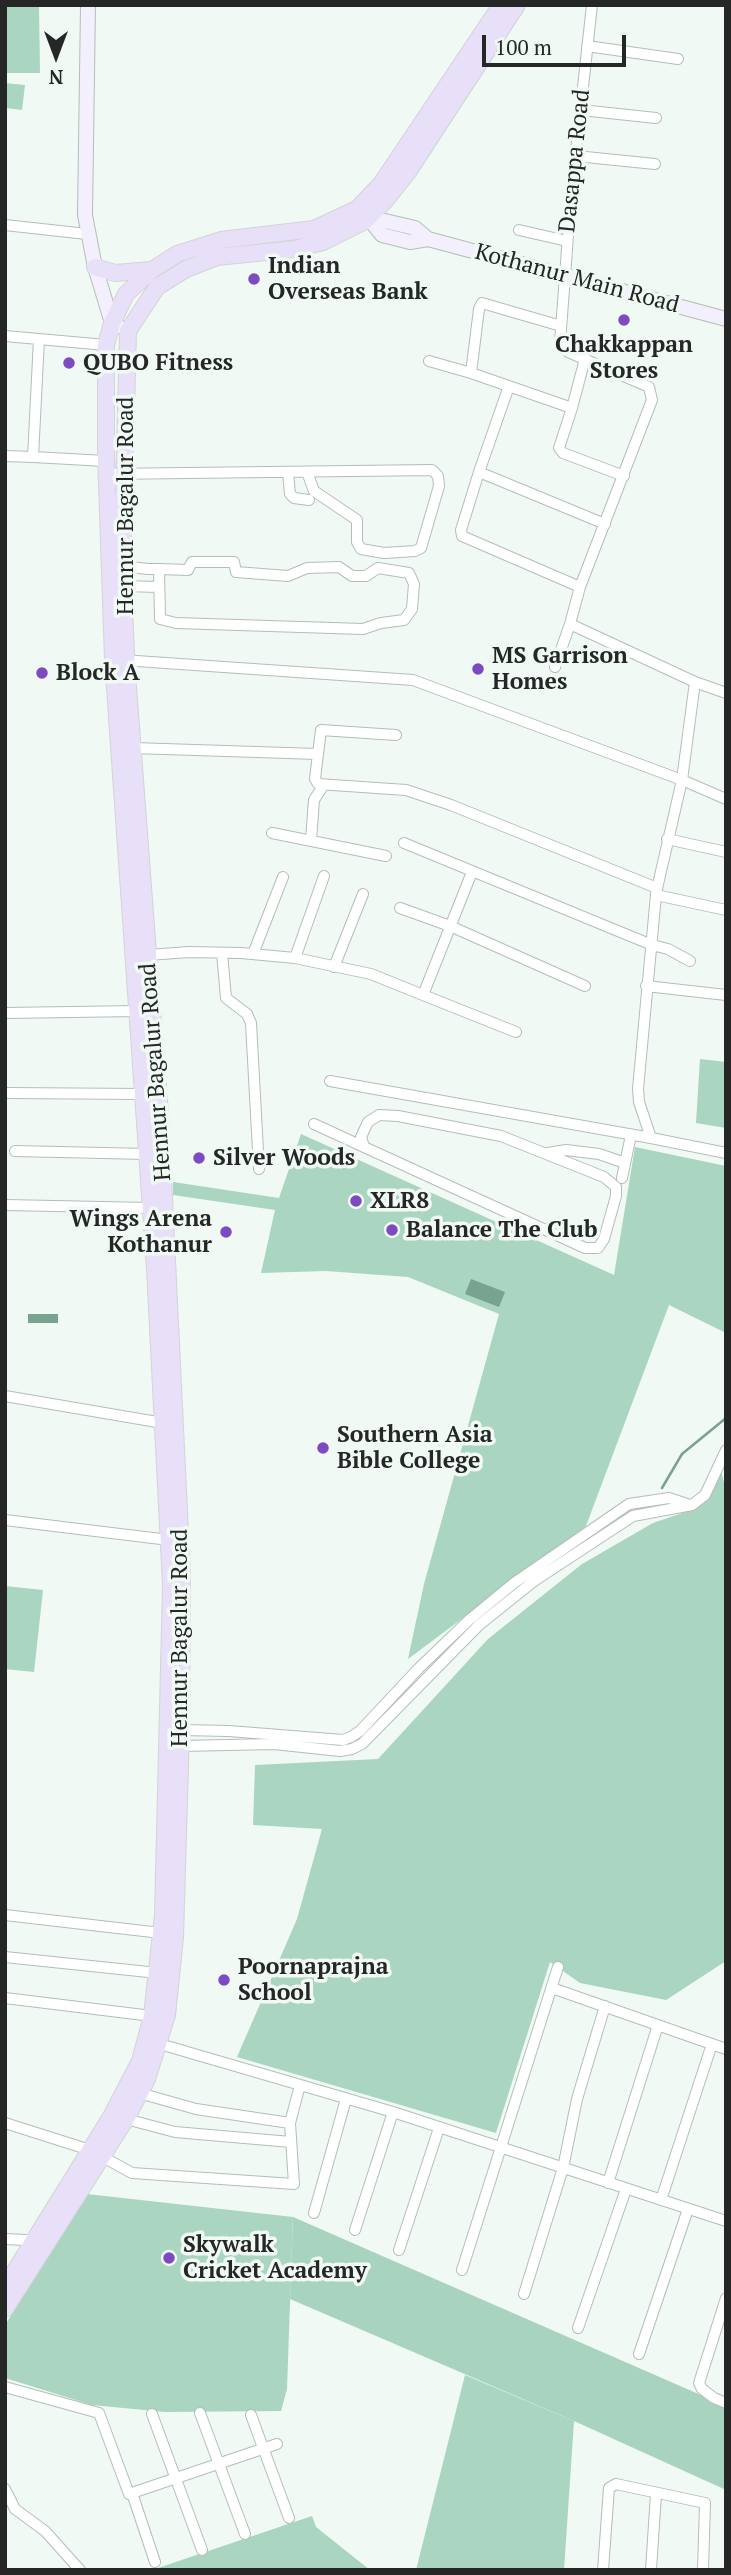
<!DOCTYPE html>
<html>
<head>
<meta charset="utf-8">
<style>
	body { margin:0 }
	#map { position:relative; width:731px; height:2575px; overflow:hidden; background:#f0f9f4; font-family:"PT Serif",serif }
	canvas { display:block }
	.frame { position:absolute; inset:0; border:7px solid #242726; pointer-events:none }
	.north { position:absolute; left:21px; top:21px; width:70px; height:70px; -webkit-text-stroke:5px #f0f9f4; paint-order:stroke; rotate:180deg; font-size:19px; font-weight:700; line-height:28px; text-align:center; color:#242726 }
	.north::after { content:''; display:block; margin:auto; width:24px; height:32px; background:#242726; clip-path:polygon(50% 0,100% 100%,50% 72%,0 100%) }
	.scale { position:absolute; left:482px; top:35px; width:144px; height:32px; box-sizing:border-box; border:4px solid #242726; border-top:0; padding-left:9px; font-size:21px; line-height:24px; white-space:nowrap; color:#242726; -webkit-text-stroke:5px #f0f9f4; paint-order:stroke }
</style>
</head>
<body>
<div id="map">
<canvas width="731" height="2575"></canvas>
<div class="frame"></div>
<div class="north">N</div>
<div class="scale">100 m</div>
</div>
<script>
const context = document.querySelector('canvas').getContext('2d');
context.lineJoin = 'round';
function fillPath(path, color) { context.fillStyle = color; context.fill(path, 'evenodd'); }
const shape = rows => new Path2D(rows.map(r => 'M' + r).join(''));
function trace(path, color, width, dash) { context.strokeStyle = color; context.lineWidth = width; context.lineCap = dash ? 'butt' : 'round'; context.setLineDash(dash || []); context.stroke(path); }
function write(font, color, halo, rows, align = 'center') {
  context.font = font + ' "PT Serif",serif'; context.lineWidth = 7; context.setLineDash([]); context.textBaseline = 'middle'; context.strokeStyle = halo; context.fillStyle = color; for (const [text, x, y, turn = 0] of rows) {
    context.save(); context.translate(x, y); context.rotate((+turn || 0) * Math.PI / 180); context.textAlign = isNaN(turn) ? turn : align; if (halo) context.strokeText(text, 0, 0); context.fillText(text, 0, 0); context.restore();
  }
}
fillPath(shape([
	[5,5,39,5,40,73,5,73],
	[5,83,25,85,22,110,5,108],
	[700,1059,726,1062,726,1128,696,1123],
	[301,1134,614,1275,635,1147,726,1166,726,1333,669,1305,586,1526,408,1659,424,1584,499,1314,408,1277,326,1271,261,1273,275,1210,173,1195,173,1182,279,1198],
	[719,1462,726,1491,726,1961,666,2000,580,1983,550,1962,496,2133,237,2057,297,1919,322,1829,253,1825,255,1765,378,1759,488,1639,582,1564,653,1523,697,1508],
	[5,1586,43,1590,34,1672,5,1669],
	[87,2194,293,2217,287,2389,281,2411,165,2412,92,2405,5,2378,5,2325],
	[465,2375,574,2421,564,2570,416,2570],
	[312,2516,316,2527,370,2570,152,2570]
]), '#aad5c0');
fillPath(shape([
	[293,2217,726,2406,726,2490,574,2421,290,2299]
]), '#a8d4bf');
fillPath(shape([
	[471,1279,505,1292,499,1307,465,1294],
	[28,1314,58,1314,58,1323,28,1323]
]), '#78a38e');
trace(shape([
	[662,1488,682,1454,726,1418]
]), '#78a38e', 2.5);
const street = shape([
	[592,5,571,196,560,342,568,352,649,387,652,400,580,587,570,624,695,682,726,693],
	[587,46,678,59],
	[581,110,656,118],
	[576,156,655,164],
	[5,225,87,234],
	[519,230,567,241],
	[5,336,106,345],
	[429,361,471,373,479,309,482,303,561,326],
	[471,373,572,408,585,359],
	[509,386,479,472,605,524],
	[572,408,559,448,563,453,624,476],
	[5,456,33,457,39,339],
	[33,457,106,461],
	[288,472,290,494,294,498,309,500],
	[479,472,461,530,462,536,580,587],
	[106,474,432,470,438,476,439,486,421,548,415,551,384,553,361,549,357,542,357,520,314,491,307,472],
	[122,566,148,569,159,569,188,570,192,562,234,562,236,572,288,576,307,568,339,567,352,576,366,576,378,568,409,573,414,584,412,609,404,620,381,623,363,629,176,623,160,619,159,569],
	[124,586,159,587],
	[122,660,413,680,682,780,695,682],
	[555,667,570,624],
	[133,748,318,754,315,779,318,784,406,790,451,805,657,888],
	[318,754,321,730,396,735],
	[272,833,386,856],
	[667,839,726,852],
	[311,840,314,800,323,786],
	[404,843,652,945,668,949,690,961],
	[472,872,423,995,516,1032],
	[656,893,682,780,726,799],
	[400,908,450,926,585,986],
	[726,910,656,895,638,1089,639,1102,651,1138,726,1153],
	[222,953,226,998,247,1014,251,1023,259,1169],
	[253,954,283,877],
	[148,955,189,952,241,953,295,958,371,974,423,995],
	[295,958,324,876],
	[334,967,363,894],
	[646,986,726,995],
	[5,1013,137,1011],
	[330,1081,651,1138],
	[5,1093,143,1094],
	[379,1115,398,1116,501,1136,604,1177,616,1187,616,1196,604,1239,598,1248,585,1248,364,1147,361,1137,368,1122,379,1115],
	[314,1124,364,1147],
	[15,1151,147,1154],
	[548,1153,566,1150,599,1154,625,1163],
	[622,1178,631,1135],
	[5,1205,151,1208],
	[5,1396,163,1423],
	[5,1520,169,1540],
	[181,1730,229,1731,343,1740,351,1737,360,1731,419,1668,469,1620,514,1583,629,1504,669,1498,690,1505],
	[180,1746,274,1744,340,1751,352,1749,362,1744,479,1625,534,1581,633,1516,692,1505,705,1495,726,1450],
	[5,1915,161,1933],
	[5,1957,158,1973],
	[552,1988,726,2049],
	[5,1998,152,2016],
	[153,2042,393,2112,726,2221],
	[139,2093,196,2109,290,2123],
	[126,2119,175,2132,291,2142],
	[5,2123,90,2150,132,2173,294,2184,290,2123,300,2085],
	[608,2183,658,2025],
	[661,2200,712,2044],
	[314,2213,346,2099],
	[355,2230,393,2112],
	[5,2239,25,2240,38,2245],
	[399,2250,439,2128],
	[462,2270,558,1967],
	[524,2294,563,2168,577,2099,605,2006],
	[726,2298,699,2383,702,2389,714,2398,726,2403],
	[578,2328,626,2189],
	[639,2354,688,2209],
	[5,2387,99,2413,129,2494,277,2444],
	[200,2413,245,2534],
	[152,2414,202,2550],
	[251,2415,289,2518],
	[5,2489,15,2509,45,2531,80,2570],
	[132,2493,155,2562],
	[603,2570,609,2488,616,2484,705,2503,703,2570],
	[651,2570,656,2494]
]);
const secondary = shape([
	[88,5,85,215,95,267,112,323,118,326],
	[374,225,385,221,415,228,428,239,726,319],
	[374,225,382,235,410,242,428,239]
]);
const primary = shape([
	[95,267,115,273,151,270],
	[5,2287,112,2115,140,2061,152,2016,163,1915,171,1585,155,1268,113,659,106,456,106,345,112,323,126,294,152,270,177,254,221,240,314,229,357,209,381,184,501,5],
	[5,2309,126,2119,147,2079,167,2015,175,1937,181,1730,182,1574,160,1114,127,673,122,566,128,331,157,287,186,269,217,257,295,249,323,242,365,221,385,201,408,172,517,5]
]);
trace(street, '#b5bdb9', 12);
trace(secondary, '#b5bdb9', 16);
trace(primary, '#d3d4d4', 18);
trace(street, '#fff', 10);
trace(secondary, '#f3effc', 14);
trace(primary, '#e8dff8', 16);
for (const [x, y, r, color] of [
	[254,279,7,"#7e4ac1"],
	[624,320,7,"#7e4ac1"],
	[69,363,7,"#7e4ac1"],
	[478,669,7,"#7e4ac1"],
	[42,673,7,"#7e4ac1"],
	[199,1158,7,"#7e4ac1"],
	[356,1201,7,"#7e4ac1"],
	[392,1230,7,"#7e4ac1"],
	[226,1232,7,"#7e4ac1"],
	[323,1448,7,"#7e4ac1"],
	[224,1980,7,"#7e4ac1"],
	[169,2258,7,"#7e4ac1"]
]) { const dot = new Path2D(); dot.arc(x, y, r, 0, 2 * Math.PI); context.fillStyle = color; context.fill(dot); trace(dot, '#f0f9f4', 2.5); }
write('23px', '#242726', '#f0f9f4', [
	["Dasappa Road",575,161,-84],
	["Kothanur Main Road",577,279,15],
	["Hennur Bagalur Road",126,506,-90],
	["Hennur Bagalur Road",156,1072,-94],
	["Hennur Bagalur Road",180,1638,-90]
]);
write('bold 23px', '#242726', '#f0f9f4', [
	["Indian",268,266],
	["Overseas Bank",268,292],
	["Chakkappan",624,345,"center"],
	["Stores",624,371,"center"],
	["QUBO Fitness",83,363],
	["MS Garrison",492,656],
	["Homes",492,682],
	["Block A",56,673],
	["Silver Woods",213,1158],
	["XLR8",370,1201],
	["Wings Arena",212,1219,"right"],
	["Kothanur",212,1245,"right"],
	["Balance The Club",406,1230],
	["Southern Asia",337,1435],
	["Bible College",337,1461],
	["Poornaprajna",238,1967],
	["School",238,1993],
	["Skywalk",183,2245],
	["Cricket Academy",183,2271]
], 'left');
</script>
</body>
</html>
